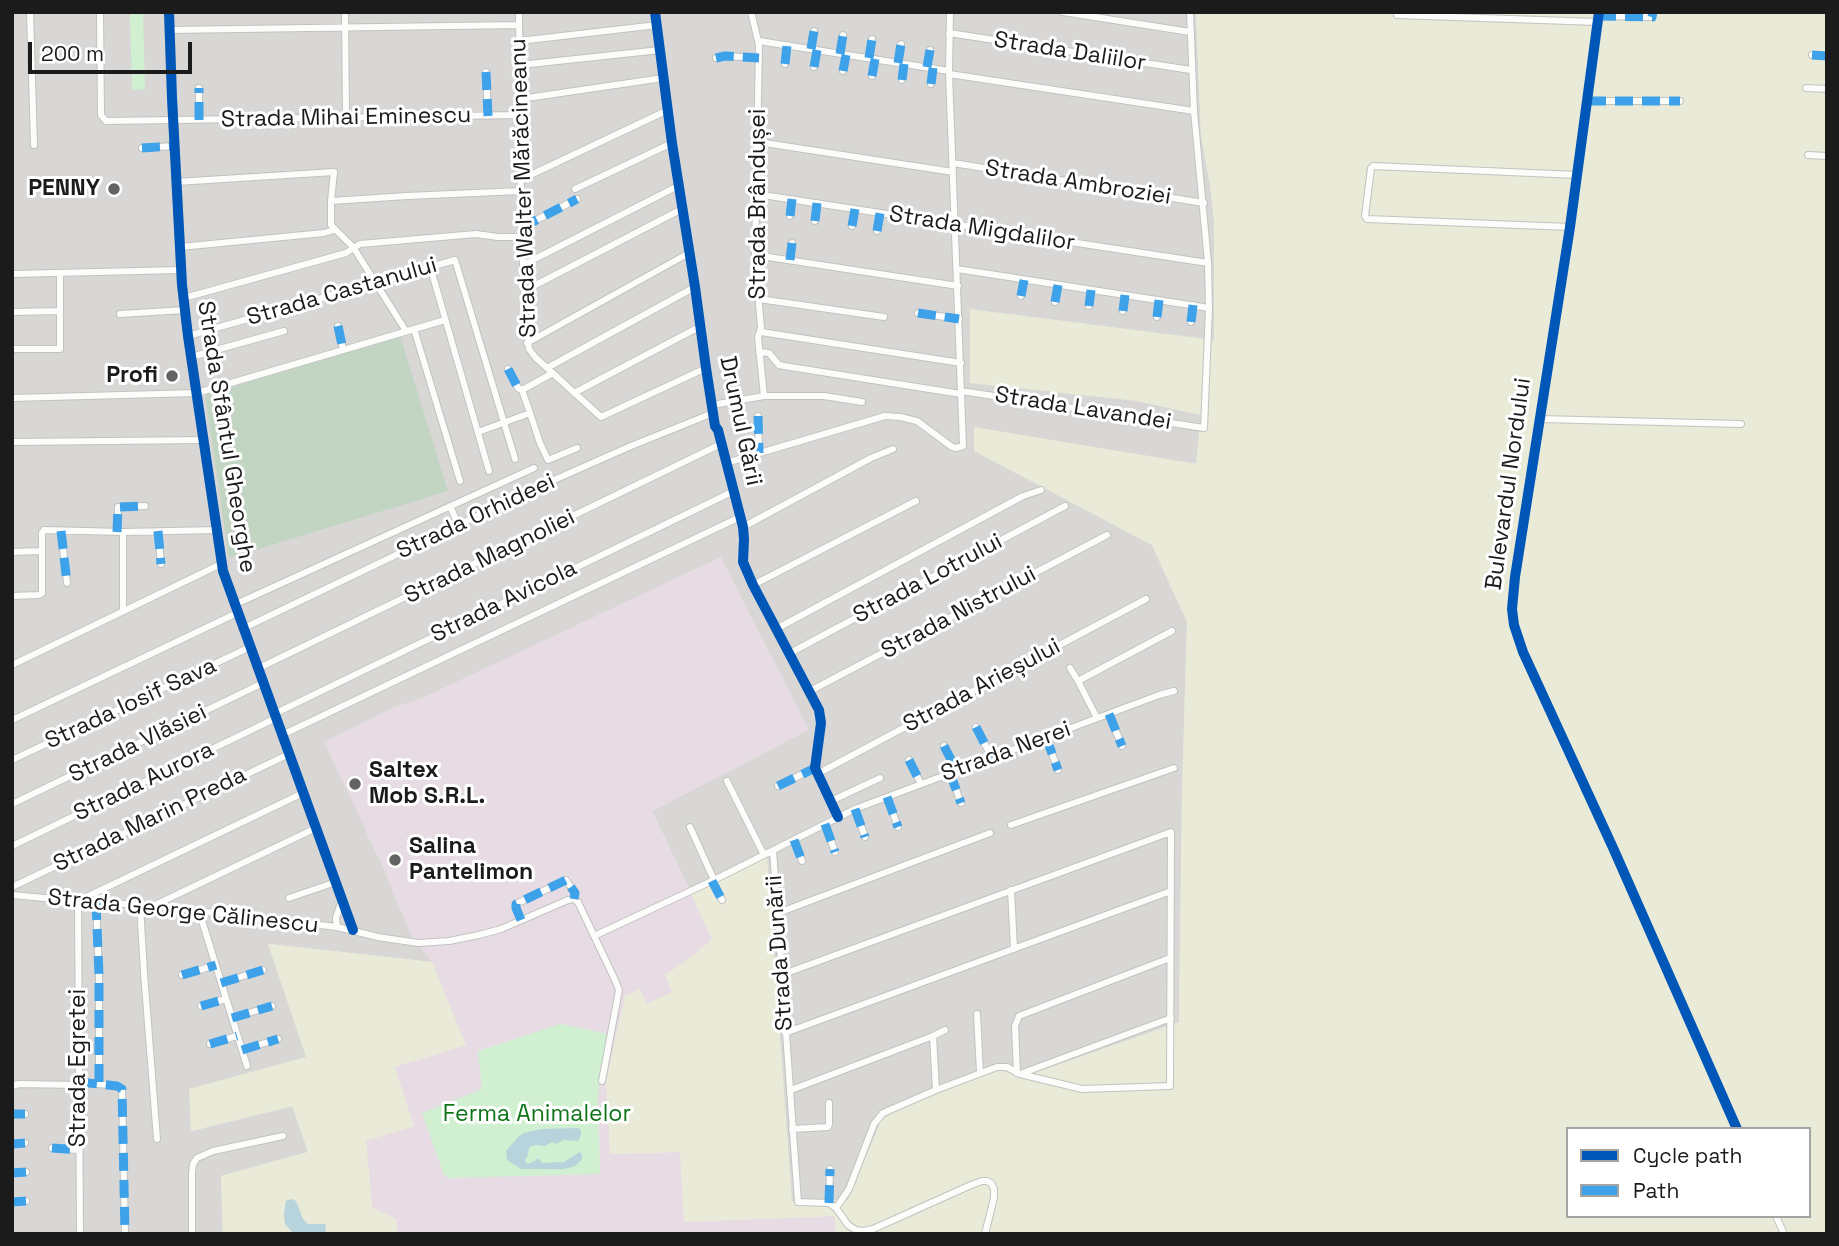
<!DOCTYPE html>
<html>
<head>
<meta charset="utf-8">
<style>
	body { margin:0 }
	#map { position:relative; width:1839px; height:1246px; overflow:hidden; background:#e9e8e4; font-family:"Space Grotesk",sans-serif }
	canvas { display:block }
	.frame { position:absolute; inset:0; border:14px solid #1b1b1b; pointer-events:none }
	.legend { position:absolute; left:1566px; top:1127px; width:245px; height:91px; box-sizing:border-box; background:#fff; border:2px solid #a4a4a4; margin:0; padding:9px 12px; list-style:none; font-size:21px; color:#1b1b1b }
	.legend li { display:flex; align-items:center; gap:14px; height:35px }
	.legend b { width:35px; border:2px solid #a4a4a4 }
	.scale { position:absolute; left:28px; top:42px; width:164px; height:32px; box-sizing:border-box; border:4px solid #1b1b1b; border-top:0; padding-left:9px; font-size:21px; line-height:24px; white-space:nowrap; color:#1b1b1b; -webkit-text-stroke:5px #fff; paint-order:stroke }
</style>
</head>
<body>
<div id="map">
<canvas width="1839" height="1246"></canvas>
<div class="frame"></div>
<ul class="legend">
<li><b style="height:9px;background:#0057b8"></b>Cycle path</li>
<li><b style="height:9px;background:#3da2ea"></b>Path</li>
</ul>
<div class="scale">200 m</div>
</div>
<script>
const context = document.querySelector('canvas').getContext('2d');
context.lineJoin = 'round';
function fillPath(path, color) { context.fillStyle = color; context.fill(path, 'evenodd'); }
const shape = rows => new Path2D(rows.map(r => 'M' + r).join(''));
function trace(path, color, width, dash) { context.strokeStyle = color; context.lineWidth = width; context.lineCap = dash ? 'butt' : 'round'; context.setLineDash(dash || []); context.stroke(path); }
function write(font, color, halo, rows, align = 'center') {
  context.font = font + ' "Space Grotesk",sans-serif'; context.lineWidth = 6; context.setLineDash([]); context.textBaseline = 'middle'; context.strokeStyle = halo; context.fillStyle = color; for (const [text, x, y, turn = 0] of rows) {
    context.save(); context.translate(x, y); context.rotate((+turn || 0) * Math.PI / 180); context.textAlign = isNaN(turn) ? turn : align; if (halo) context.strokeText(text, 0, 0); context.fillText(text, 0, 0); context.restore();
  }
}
fillPath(shape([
	[12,12,1196,12,1201,135,1210,185,1214,220,1214,341,970,310,1137,401,1201,415,1197,464,974,428,975,451,1152,545,1187,622,1182,796,1179,1023,1019,1078,1000,1070,881,1121,848,1200,791,1201,780,1042,691,893,652,811,808,730,420,699,393,708,367,834,382,864,411,935,432,962,269,944,307,1057,190,1089,192,1131,293,1106,308,1152,221,1176,223,1234,12,1234]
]), '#d8d7d5');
fillPath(shape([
	[721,557,809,730,652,811,712,939,694,955,673,992,647,1004,610,1154,681,1152,684,1222,835,1216,836,1234,397,1234,397,1220,372,1207,366,1141,395,1067,465,1045,432,962,411,935,382,864,324,742,393,708,420,699]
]), '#e7dce3');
fillPath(shape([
	[1196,12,1827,12,1827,1234,836,1234,834,1216,684,1222,680,1152,610,1154,606,1082,625,996,640,989,647,1004,672,992,665,975,694,955,712,939,691,893,767,856,792,1201,848,1200,881,1121,887,1115,897,1109,995,1070,1004,1071,1020,1078,1179,1022,1182,796,1187,622,1152,545,974,451,974,427,1196,464,1201,415,1137,401,970,383,970,309,1214,340,1214,220,1210,185,1201,135],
	[1568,1129,1809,1129,1809,1216,1568,1216],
	[268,944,432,962,466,1045,395,1067,414,1126,366,1141,372,1207,397,1220,397,1234,223,1234,221,1176,308,1152,292,1106,191,1131,189,1089,306,1057]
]), '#e9ead7');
fillPath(shape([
	[400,336,448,491,229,558,205,395]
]), '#c2d5c3');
fillPath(shape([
	[130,12,143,12,145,89,132,90],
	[561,1024,608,1034,598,1094,600,1174,448,1178,444,1175,422,1113,482,1089,478,1051]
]), '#d1f0d1');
fillPath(shape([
	[578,1128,581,1130,581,1135,578,1141,563,1140,557,1144,552,1142,545,1146,537,1145,532,1146,529,1148,528,1155,525,1160,526,1163,528,1164,535,1161,538,1158,542,1163,564,1162,580,1152,582,1155,582,1159,575,1166,564,1169,521,1169,507,1160,506,1151,518,1137,524,1133,542,1129],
	[291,1199,296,1201,303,1219,308,1224,325,1224,326,1229,325,1234,294,1234,285,1224,284,1214,286,1201]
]), '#b7d4dd');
const minor = shape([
	[30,12,34,145],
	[100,12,101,115,106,121,520,115],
	[345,12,346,117],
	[519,12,521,215,525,315,529,349,536,358,601,417,706,368],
	[655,12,672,143,695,287,706,368,715,426,718,430,743,527,744,539,743,562,753,585,819,710,821,723,815,768,838,817],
	[751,12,759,45,755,255,761,328,758,337,764,396],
	[1063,12,1190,32],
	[1599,12,1570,227,1515,577,1512,609,1514,625,1523,652,1614,850,1737,1129],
	[1397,15,1597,22],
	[1598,16,1650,17,1652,17,1653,12],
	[169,30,519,25],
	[949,33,1191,70],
	[519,41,657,25],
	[759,41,949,71],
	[811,49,814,31],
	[840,54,843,35],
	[1812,55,1827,56],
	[716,58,725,56,759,58],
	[869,58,872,39],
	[898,63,901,44],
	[785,64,787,45],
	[520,65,660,50],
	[814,67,817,50],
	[927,67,930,50],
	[843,71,846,55],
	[486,72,488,116],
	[949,74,1194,111],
	[872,76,875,59],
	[902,80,904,64],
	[931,84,933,68],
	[1806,88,1827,89],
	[520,99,663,78],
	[1588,101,1680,101],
	[199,120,199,88],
	[758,142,953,172],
	[142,148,174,146],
	[1808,155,1827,156],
	[953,163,1204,203],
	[520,180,668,110],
	[176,182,334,172,331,201,331,225,353,247,406,331],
	[575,189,672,143],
	[756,194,1208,263],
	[331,201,407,196,520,191],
	[790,216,792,199],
	[815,221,817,203],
	[852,226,855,209],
	[1570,227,1367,219,1365,216,1371,168,1373,166,1577,175],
	[521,228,577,199],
	[877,231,880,213],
	[180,247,324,233,334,230],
	[755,255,958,286],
	[790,260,792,243],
	[523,265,678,186],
	[430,266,489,471],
	[957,269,1209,308],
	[12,274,181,270],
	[524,291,682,209],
	[1021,296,1024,280],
	[184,298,346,253,360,244,476,234,498,237,522,237],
	[759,299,884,317],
	[1055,302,1058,285],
	[1089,306,1091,290],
	[1123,311,1125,295],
	[12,312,60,311],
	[918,313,959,319],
	[120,314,185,310],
	[1157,317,1159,300],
	[1191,322,1193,305],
	[338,326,343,350],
	[414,329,460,481],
	[761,332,961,363],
	[188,336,455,260,515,459],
	[527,343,689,253],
	[12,349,60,349,60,273],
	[759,352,769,353,779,365,784,366,961,394],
	[191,357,284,331],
	[547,368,695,287],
	[508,369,518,388,522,390],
	[553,373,522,390,530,413,540,443,548,460,577,448],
	[961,391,1204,428,1209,308,1208,263,1194,111,1190,12],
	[574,393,701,326],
	[12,398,197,393,445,320],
	[712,405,764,396,824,396,862,402],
	[758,416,759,453],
	[1540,419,1741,424],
	[478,432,530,413],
	[12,442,204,440],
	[726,463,885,416,900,417,917,421,952,447,956,448,963,446,949,74,950,12],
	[450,506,458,524],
	[743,527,871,458,893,449],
	[61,531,67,583],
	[158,531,161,564],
	[117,532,118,507,145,506],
	[12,552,41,551],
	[753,585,916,501],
	[12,596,39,595,42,593,42,533,44,530,123,532,217,530],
	[234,605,534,468],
	[123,611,123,532],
	[242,629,529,491,631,446,713,413],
	[776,629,1023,496,1041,490],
	[790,653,1065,506],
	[12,665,221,564],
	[1070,668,1078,681],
	[257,669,721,444],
	[810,691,1107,535],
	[274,714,734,491],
	[1109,714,1122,746],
	[1097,718,1078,681,1172,631],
	[12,720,237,613],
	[976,727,992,758],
	[282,735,740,517],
	[1046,737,1058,770],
	[944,746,957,771],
	[12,760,250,647],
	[909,760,921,784],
	[950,773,961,803],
	[817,774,1146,599],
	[727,781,764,855],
	[778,786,815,768],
	[887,797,898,827],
	[831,801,880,778],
	[12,804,263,683],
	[855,809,865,837],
	[825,824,835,852],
	[1011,825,1174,768],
	[690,827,714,880],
	[794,840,802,861],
	[12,846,276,718],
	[773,850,798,1202,829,1203,836,1208,848,1225,856,1230,863,1231,873,1229,971,1185,982,1181,987,1181,991,1183,994,1189,994,1198,985,1234],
	[712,881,722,900],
	[12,887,289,754],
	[1011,890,1014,949],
	[12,895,78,901,154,906,337,927,378,937,418,943,449,941,479,935,501,929,568,900,574,899,578,902,615,980,619,990,602,1081],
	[289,898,336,882],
	[96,902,99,975,99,1084],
	[140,905,144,973,157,1139],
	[155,905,316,828],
	[199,911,247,1066],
	[778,913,990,833],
	[521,920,516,908,516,904,566,880,575,893,574,899],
	[337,927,336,918,342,900],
	[594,936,714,880,855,809,1159,695,1174,691],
	[182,975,216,965],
	[781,975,1171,832,1170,1086,1082,1089,1020,1074],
	[221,983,263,970],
	[201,1006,226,999],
	[977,1014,980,1073],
	[232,1018,272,1006],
	[785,1033,1171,891],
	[933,1036,945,1030],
	[210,1044,237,1036],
	[242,1050,278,1039],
	[1017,1073,1015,1026,1019,1016,1170,958],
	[79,1082,117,1086,122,1089,125,1234],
	[12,1086,19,1084,79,1085],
	[791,1090,933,1036,936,1090],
	[12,1114,25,1114],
	[792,1129,828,1127,829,1124,829,1103],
	[12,1144,25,1143],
	[52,1148,79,1150],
	[12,1173,26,1172],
	[12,1202,26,1201],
	[829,1203,830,1169],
	[836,1208,849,1189,874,1124,883,1113,936,1090,997,1067,1007,1067,1020,1074,1171,1018],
	[1776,1216,1784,1234],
	[80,1234,78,901,303,793],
	[192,1234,192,1173,193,1164,197,1158,213,1151,283,1136]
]);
const tertiary = shape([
	[169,12,172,98,182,285,188,336,223,571,353,930]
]);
trace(minor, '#c2c2c0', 8);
trace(tertiary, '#c2c2c0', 10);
trace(minor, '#fcfcfb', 6);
trace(tertiary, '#fcfcfb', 8);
trace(shape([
	[1598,16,1650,17,1652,17,1653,12],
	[811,49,814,31],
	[840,54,843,35],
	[1812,55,1827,56],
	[716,58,725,56,759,58],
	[869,58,872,39],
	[898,63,901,44],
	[785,64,787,45],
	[814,67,817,50],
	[927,67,930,50],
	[843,71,846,55],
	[486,72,488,116],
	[872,76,875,59],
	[902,80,904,64],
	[931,84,933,68],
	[1588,101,1680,101],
	[199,120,199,88],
	[142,148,174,146],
	[790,216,792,199],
	[815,221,817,203],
	[852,226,855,209],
	[521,228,577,199],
	[877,231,880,213],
	[790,260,792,243],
	[1021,296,1024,280],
	[1055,302,1058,285],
	[1089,306,1091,290],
	[1123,311,1125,295],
	[918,313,959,319],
	[1157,317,1159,300],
	[1191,322,1193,305],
	[338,326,343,350],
	[508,369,518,388,522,390],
	[758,416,759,453],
	[61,531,67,583],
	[158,531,161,564],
	[117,532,118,507,145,506],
	[1109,714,1122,746],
	[976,727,992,758],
	[1046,737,1058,770],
	[944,746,957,771],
	[909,760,921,784],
	[950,773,961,803],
	[778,786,815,768],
	[887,797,898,827],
	[855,809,865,837],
	[825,824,835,852],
	[794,840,802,861],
	[712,881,722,900],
	[96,902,99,975,99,1084],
	[521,920,516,908,516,904,566,880,575,893,574,899],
	[182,975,216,965],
	[221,983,263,970],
	[201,1006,226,999],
	[232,1018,272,1006],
	[210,1044,237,1036],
	[242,1050,278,1039],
	[79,1082,117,1086,122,1089,125,1234],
	[12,1114,25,1114],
	[12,1144,25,1143],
	[52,1148,79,1150],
	[12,1173,26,1172],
	[12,1202,26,1201],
	[829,1203,830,1169]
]), '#3da2ea', 9, [18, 9]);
trace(shape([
	[169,12,172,98,182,285,188,336,223,571,353,930],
	[655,12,672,143,695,287,706,368,715,426,718,430,743,527,744,539,743,562,753,585,819,710,821,723,815,768,838,817],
	[1599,12,1570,227,1515,577,1512,609,1514,625,1523,652,1614,850,1737,1129]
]), '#0057b8', 10);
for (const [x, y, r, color] of [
	[114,189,7,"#636361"],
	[172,376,7,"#636361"],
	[355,784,7,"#636361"],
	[395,860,7,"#636361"]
]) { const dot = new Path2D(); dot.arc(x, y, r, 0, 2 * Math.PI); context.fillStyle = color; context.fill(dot); trace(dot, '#fff', 2.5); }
write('23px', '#1b1b1b', '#fff', [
	["Strada Daliilor",1070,52,9],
	["Strada Mihai Eminescu",346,118,-1],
	["Strada Ambroziei",1078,183,9],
	["Strada Walter Mărăcineanu",524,188,-92],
	["Strada Brândușei",759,204,-90],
	["Strada Migdalilor",982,229,9],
	["Strada Castanului",342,292,-16],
	["Strada Lavandei",1083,409,9],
	["Drumul Gării",740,421,78],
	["Strada Sfântul Gheorghe",226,437,81],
	["Bulevardul Nordului",1509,484,-82],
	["Strada Orhideei",476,517,-25],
	["Strada Magnoliei",490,557,-26],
	["Strada Lotrului",928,579,-28],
	["Strada Avicola",504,602,-26],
	["Strada Nistrului",959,613,-28],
	["Strada Arieșului",982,686,-28],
	["Strada Iosif Sava",131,704,-25],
	["Strada Vlăsiei",138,744,-26],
	["Strada Nerei",1006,752,-20],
	["Strada Aurora",144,782,-26],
	["Strada Marin Preda",150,820,-26],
	["Strada George Călinescu",183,912,6],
	["Strada Dunării",780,953,-94],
	["Strada Egretei",79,1068,-90]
]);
write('bold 23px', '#1b1b1b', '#fff', [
	["PENNY",100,189],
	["Profi",158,376],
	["Saltex",369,771,"left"],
	["Mob S.R.L.",369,797,"left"],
	["Salina",409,847,"left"],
	["Pantelimon",409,873,"left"]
], 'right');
write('23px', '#0e7417', '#fff', [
	["Ferma Animalelor",537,1115]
]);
</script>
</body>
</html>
